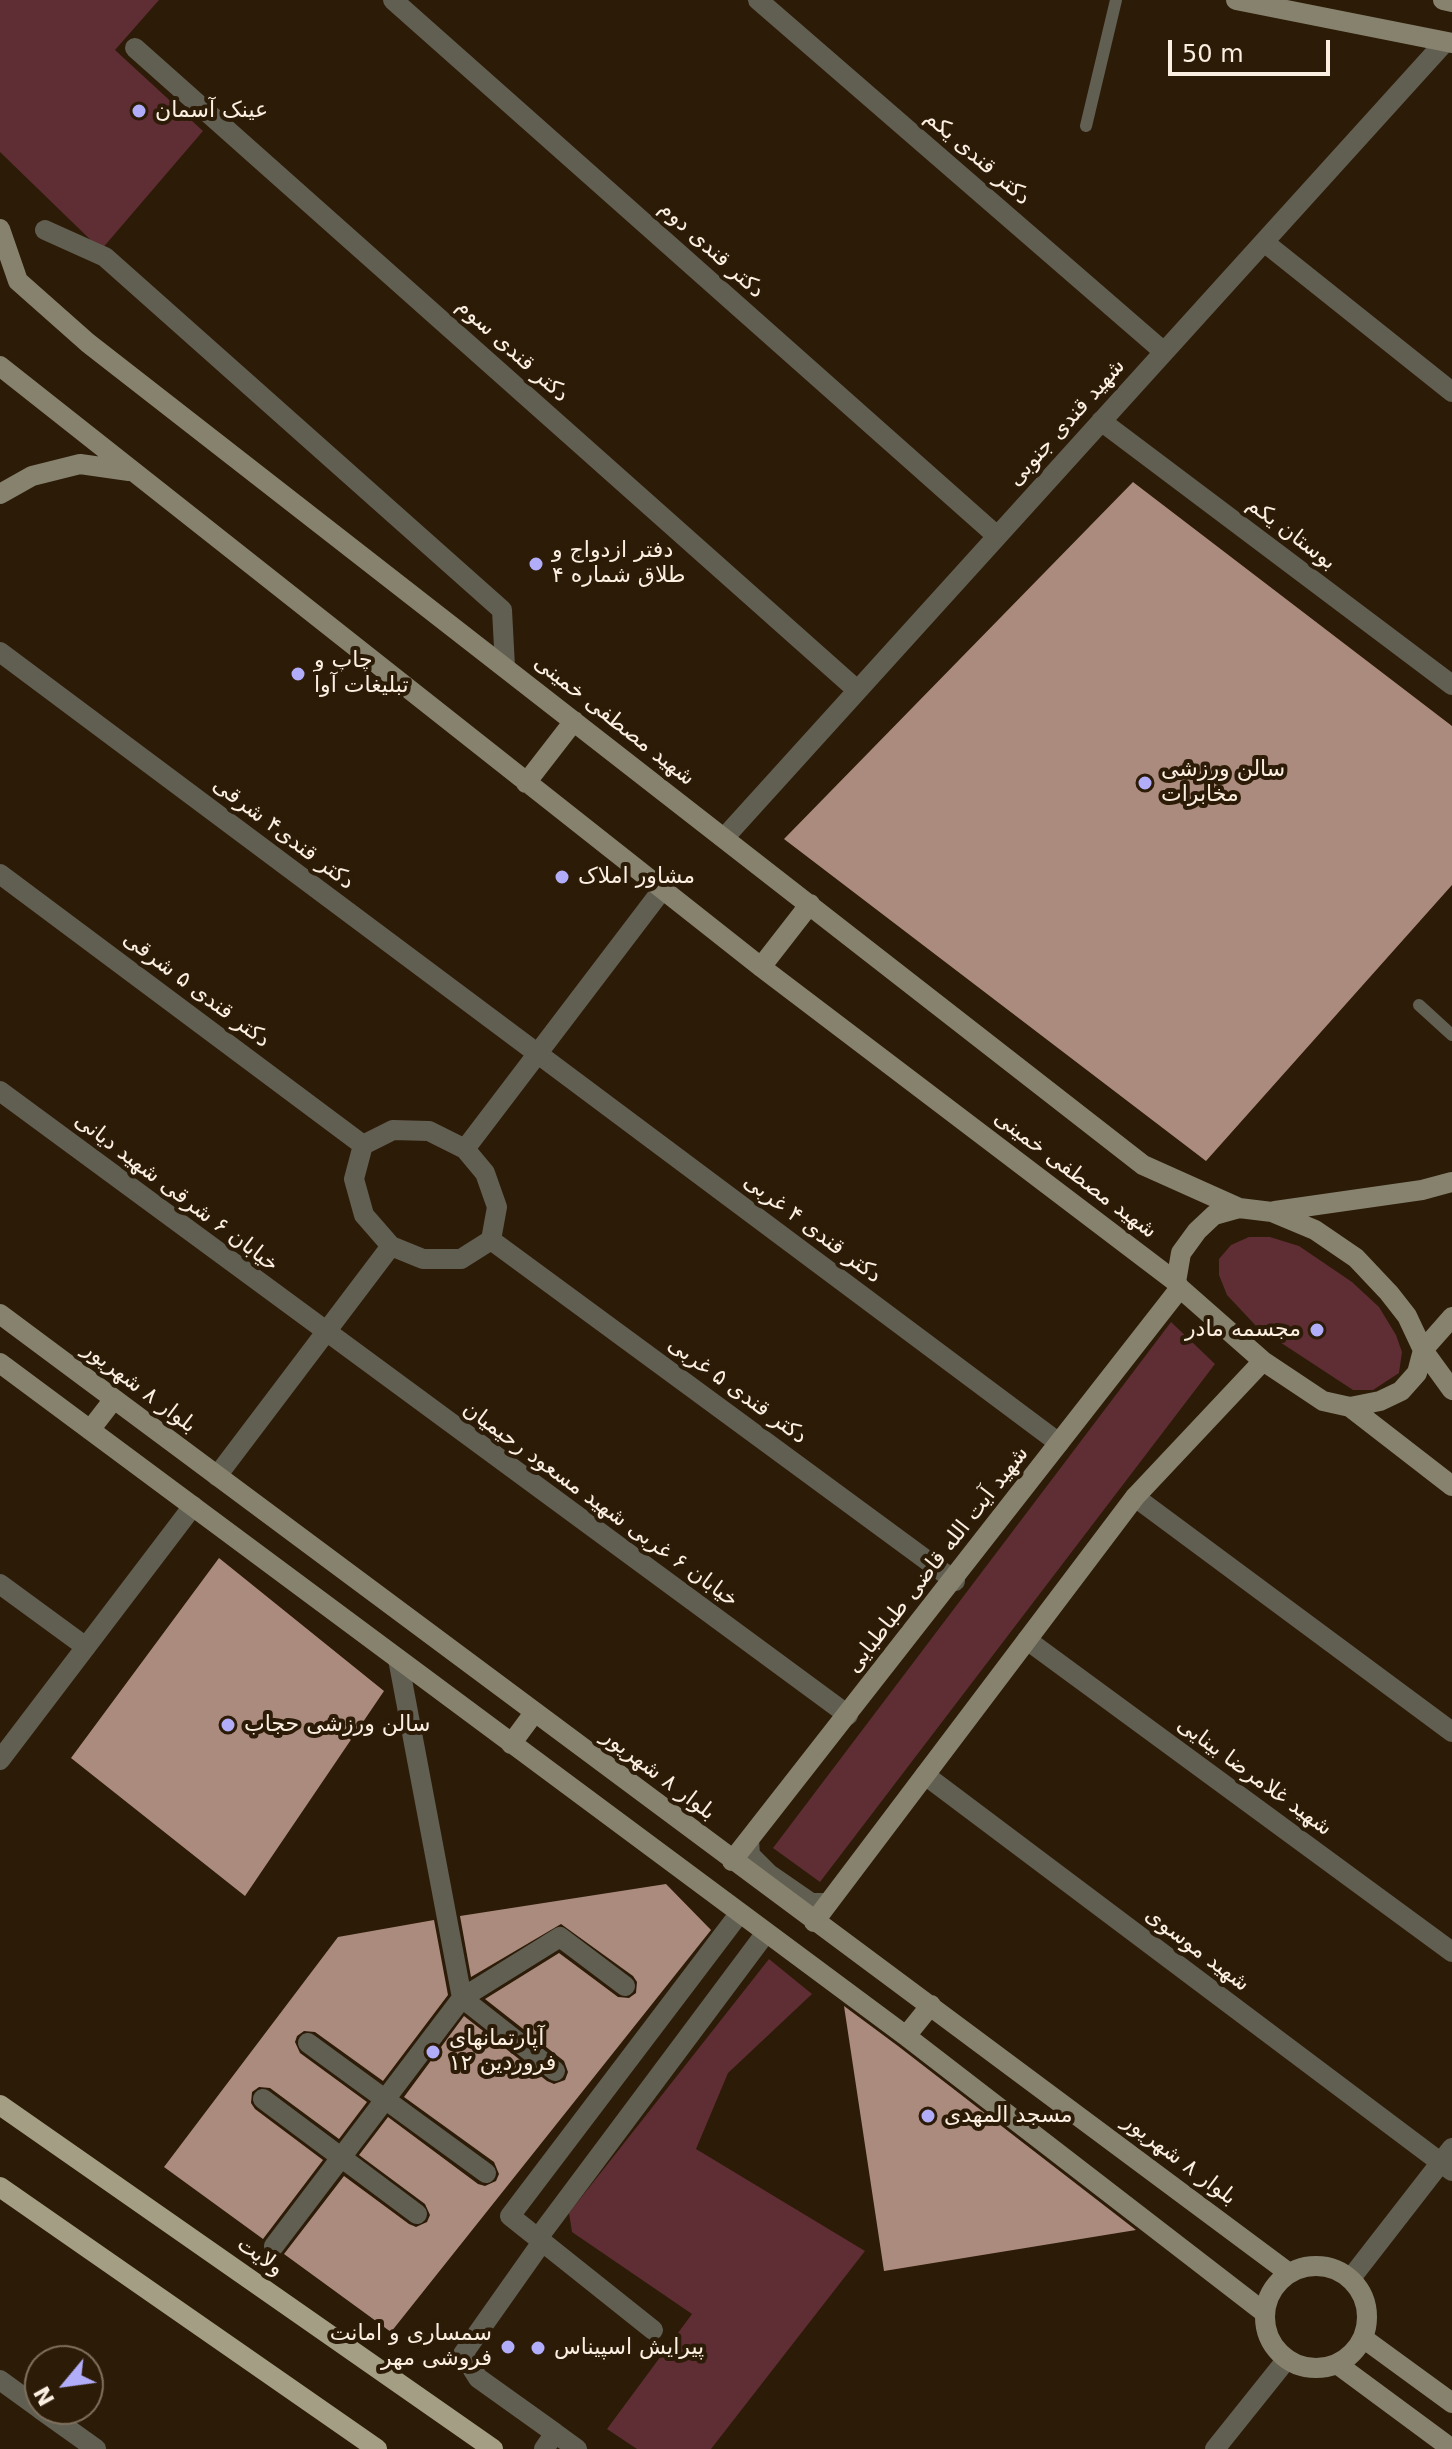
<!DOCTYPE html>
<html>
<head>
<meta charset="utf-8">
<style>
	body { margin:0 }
	#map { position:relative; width:1452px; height:2449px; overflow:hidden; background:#2c1b06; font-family:"DejaVu Sans",sans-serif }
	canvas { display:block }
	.north { position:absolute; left:24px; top:2345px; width:80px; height:80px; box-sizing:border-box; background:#2c1b06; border:2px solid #7f705e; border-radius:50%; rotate:241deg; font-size:22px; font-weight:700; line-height:32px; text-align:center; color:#fbefe2 }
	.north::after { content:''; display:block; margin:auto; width:28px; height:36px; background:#b2adf9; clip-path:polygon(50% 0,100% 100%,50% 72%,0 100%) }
	.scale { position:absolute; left:1168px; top:40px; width:162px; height:36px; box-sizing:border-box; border:4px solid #fbefe2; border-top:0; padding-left:10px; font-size:24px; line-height:28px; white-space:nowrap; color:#fbefe2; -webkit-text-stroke:6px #2c1b06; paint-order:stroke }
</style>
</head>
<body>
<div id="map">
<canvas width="1452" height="2449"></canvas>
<div class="north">N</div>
<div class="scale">50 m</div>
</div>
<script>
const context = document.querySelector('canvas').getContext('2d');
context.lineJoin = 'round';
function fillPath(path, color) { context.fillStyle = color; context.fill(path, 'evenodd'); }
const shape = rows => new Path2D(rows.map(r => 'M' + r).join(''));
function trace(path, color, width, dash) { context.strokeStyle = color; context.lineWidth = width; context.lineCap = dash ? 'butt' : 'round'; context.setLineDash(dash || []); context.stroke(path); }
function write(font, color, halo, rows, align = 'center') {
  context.font = font + ' "DejaVu Sans",Vazirmatn,sans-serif'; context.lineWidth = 8; context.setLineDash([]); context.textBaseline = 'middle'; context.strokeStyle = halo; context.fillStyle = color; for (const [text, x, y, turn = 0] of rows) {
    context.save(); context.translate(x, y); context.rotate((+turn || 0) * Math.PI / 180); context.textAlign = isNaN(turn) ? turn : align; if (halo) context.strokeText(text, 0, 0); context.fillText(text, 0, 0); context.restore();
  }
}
fillPath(shape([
	[0,0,159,0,115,50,203,131,101,250,0,152],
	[1249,1237,1270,1237,1299,1246,1352,1282,1379,1307,1396,1335,1402,1352,1399,1373,1373,1390,1353,1390,1257,1327,1227,1295,1219,1275,1219,1259,1231,1245],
	[1171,1322,1215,1364,820,1882,773,1848],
	[769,1959,812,1994,728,2073,696,2149,865,2251,711,2449,637,2449,607,2429,692,2314,572,2232,569,2213]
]), '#5f2d34');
fillPath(shape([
	[1133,482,1452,726,1452,885,1206,1161,784,839],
	[219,1558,384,1691,245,1896,71,1758],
	[666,1884,711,1930,391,2332,284,2254,344,2176,409,2224,416,2227,427,2222,430,2215,425,2204,359,2155,388,2117,478,2184,485,2186,496,2181,499,2174,494,2162,404,2097,464,2016,547,2081,554,2084,565,2080,568,2072,564,2061,485,1999,559,1953,618,1997,629,1998,636,1993,637,1982,633,1976,561,1924,471,1977,460,1916],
	[434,1920,448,1995,383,2081,315,2032,304,2031,297,2036,295,2042,300,2053,367,2102,339,2139,270,2088,259,2087,252,2092,251,2103,255,2109,323,2160,263,2239,164,2167,338,1937],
	[844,2006,898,2046,1136,2230,884,2271]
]), '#ac8b7f');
trace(shape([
	[1086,126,1116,0],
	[1419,1005,1452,1035]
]), '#615e52', 12);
trace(shape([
	[393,0,997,536],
	[758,0,1164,352],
	[135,48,857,690],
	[45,230,105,257,502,610,505,667],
	[1264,242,1452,392],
	[1101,421,1452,685],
	[0,652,1059,1443],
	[724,838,1445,42],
	[0,874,363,1145],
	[0,1091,848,1715],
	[393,1130,429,1131,465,1149,485,1173,497,1207,491,1240,461,1259,423,1259,391,1246,364,1215,354,1179,363,1145,393,1130],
	[465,1149,662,890],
	[491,1240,955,1581],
	[217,1476,391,1246],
	[1135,1497,1452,1732],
	[0,1584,86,1647],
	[1027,1640,1452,1952],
	[398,1659,462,1998,555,2071],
	[0,1760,193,1506],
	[925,1775,1452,2171],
	[749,1840,750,1855,769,1874,811,1903,828,1903],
	[308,2043,486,2173],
	[263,2099,417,2214],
	[538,2238,765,1934],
	[542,2242,463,2354,478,2378,555,2433,544,2449],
	[274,2246,462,1998,560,1937,625,1986],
	[1351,2278,1452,2148],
	[653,2330,510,2216,739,1914],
	[0,2380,40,2409],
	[40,2409,96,2449],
	[555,2433,577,2449],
	[1215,2449,1287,2359]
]), '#615e52', 20);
trace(shape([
	[1236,0,1452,43],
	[1443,0,1452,2],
	[0,229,18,281,88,343,1143,1165,1239,1208],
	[0,366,761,967,1176,1282],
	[0,494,32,476,80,464,129,471],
	[526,783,574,721],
	[761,967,810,904],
	[1239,1208,1272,1212,1315,1230,1356,1258,1389,1293,1407,1316,1423,1350,1417,1373,1401,1391,1380,1401,1350,1407,1323,1401,1263,1361,1180,1288,1176,1282,1181,1253,1197,1231,1214,1215,1239,1208],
	[1275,1211,1422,1190,1452,1182],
	[0,1314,1289,2273],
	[1452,1317,1423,1350,1452,1390],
	[0,1363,906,2036,1265,2313],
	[1350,1407,1452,1486],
	[90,1430,114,1399],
	[511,1744,534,1713],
	[732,1861,1180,1288],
	[814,1922,1135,1497,1263,1361],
	[906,2036,931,2005],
	'1265 2317a51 51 0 1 1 102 0a51 51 0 1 1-102 0Z',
	[1363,2338,1452,2403],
	[1337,2364,1452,2449]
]), '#86826e', 20);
trace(shape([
	[0,2105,493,2449],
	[0,2187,377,2449]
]), '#a39e84', 20);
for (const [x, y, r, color] of [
	[139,111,8,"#b2adf9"],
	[536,564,8,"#b2adf9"],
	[298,674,8,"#b2adf9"],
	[1145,783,8,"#b2adf9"],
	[562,877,8,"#b2adf9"],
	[1317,1330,8,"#b2adf9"],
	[228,1725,8,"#b2adf9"],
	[433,2052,8,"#b2adf9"],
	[928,2116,8,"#b2adf9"],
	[508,2347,8,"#b2adf9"],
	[538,2348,8,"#b2adf9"]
]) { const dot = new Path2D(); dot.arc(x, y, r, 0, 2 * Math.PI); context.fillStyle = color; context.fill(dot); trace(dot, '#2c1b06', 3); }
write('22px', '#fbefe2', '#2c1b06', [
	["عینک آسمان",155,111],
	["دفتر ازدواج و",552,551],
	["طلاق شماره ۴",552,576],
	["چاپ و",314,661],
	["تبلیغات آوا",314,686],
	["سالن ورزشی",1161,770],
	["مخابرات",1161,795],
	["مشاور املاک",578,877],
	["مجسمه مادر",1301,1330,"right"],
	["سالن ورزشی حجاب",244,1725],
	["آپارتمانهای",449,2039],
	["۱۲ فروردین",449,2064],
	["مسجد المهدی",944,2116],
	["سمساری و امانت",492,2334,"right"],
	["فروشی مهر",492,2359,"right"],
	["پیرایش اسپیناس",554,2348]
], 'left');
write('22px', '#fbefe2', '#2c1b06', [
	["دکتر قندی یکم",977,158,41],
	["دکتر قندی دوم",711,250,42],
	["دکتر قندی سوم",512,351,42],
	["شهید قندی جنوبی",1067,423,-48],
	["بوستان یکم",1291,534,37],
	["شهید مصطفی خمینی",614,721,38],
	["دکتر قندی۴ شرقی",283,834,37],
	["دکتر قندی ۵ شرقی",196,990,37],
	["شهید مصطفی خمینی",1075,1175,37],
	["خیابان ۶ شرقی شهید دیانی",176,1193,37],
	["دکتر قندی ۴ غربی",812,1229,37],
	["بلوار ۸ شهریور",139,1388,37],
	["دکتر قندی ۵ غربی",737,1391,36],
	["خیابان ۶ غربی شهید مسعود رحیمیان",600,1505,36],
	["شهید آیت الله قاضی طباطبایی",938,1560,-52],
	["بلوار ۸ شهریور",658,1775,37],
	["شهید غلامرضا بینایی",1254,1777,36],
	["شهید موسوی",1197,1950,37],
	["بلوار ۸ شهریور",1179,2160,37],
	["ولایت",260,2257,35]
]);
</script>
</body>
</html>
